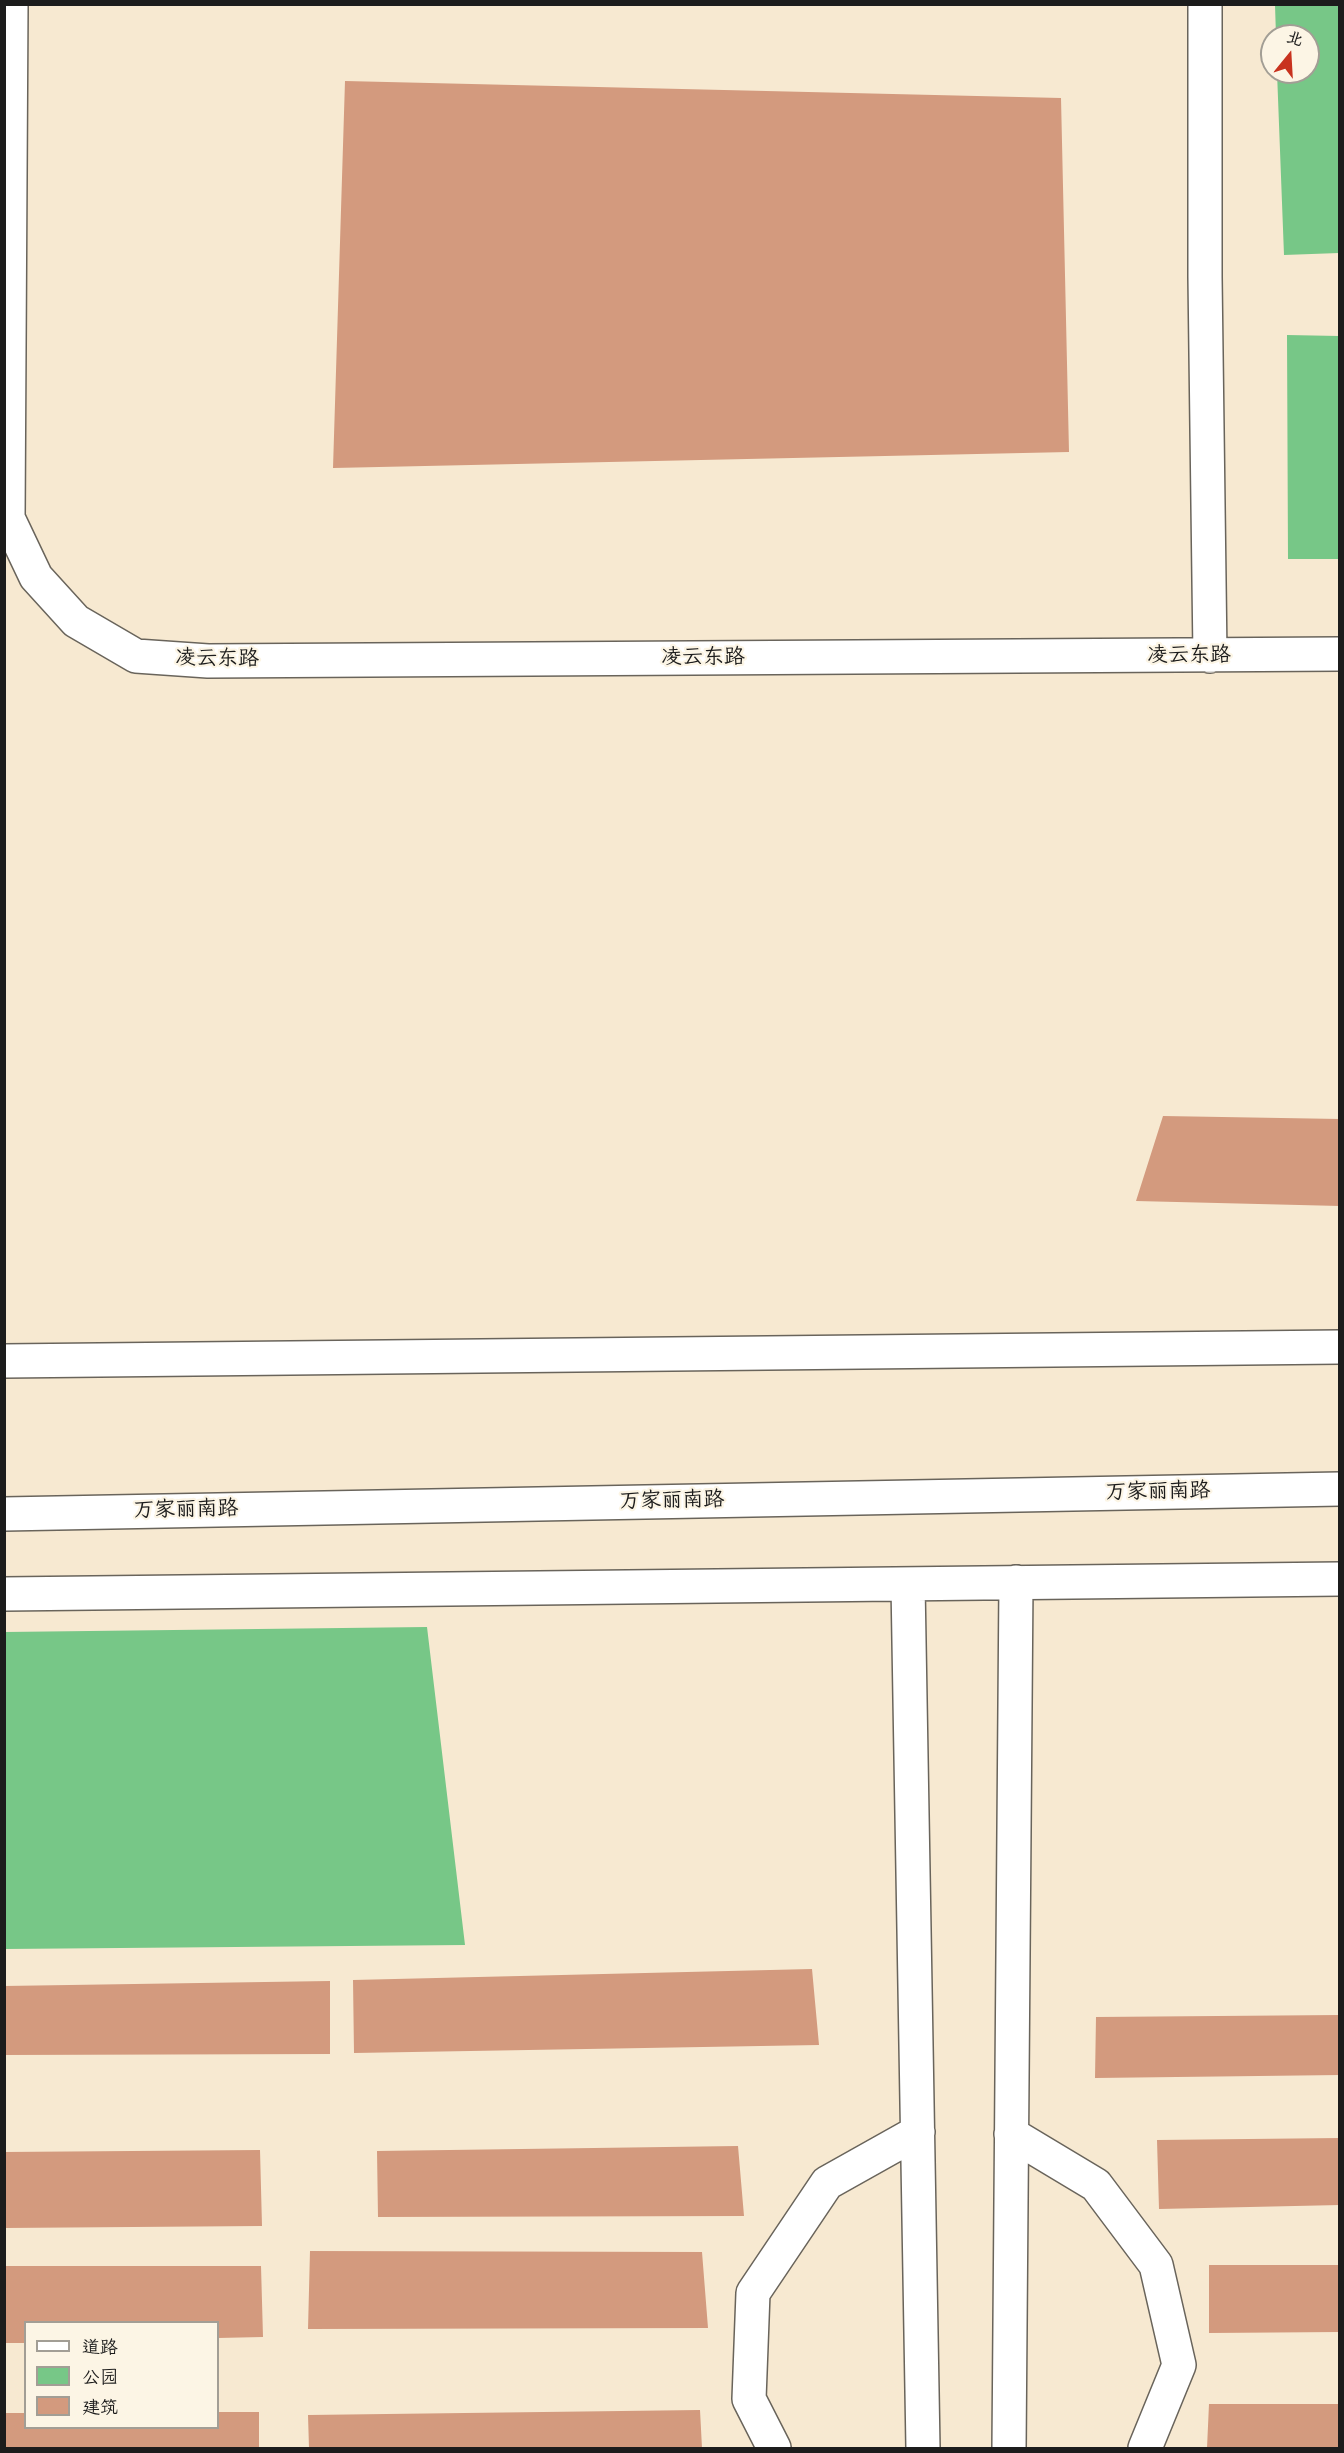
<!DOCTYPE html>
<html>
<head>
<meta charset="utf-8">
<style>
	body { margin:0 }
	#map { position:relative; width:1344px; height:2453px; overflow:hidden; background:#f7e9d1; font-family:Itim,"LXGW WenKai TC",sans-serif }
	canvas { display:block }
	.frame { position:absolute; inset:0; border:6px solid #1c1c1c; pointer-events:none }
	.legend { position:absolute; left:24px; top:2321px; width:195px; height:108px; box-sizing:border-box; background:#fcf5e5; border:2px solid #a29e95; margin:0; padding:8px 10px; list-style:none; font-size:18px; color:#1c1c1c }
	.legend li { display:flex; align-items:center; gap:12px; height:30px }
	.legend b { width:30px; border:2px solid #a29e95 }
	.north { position:absolute; left:1260px; top:24px; width:60px; height:60px; box-sizing:border-box; background:#fcf5e5; border:2px solid #a29e95; border-radius:50%; rotate:18deg; font-size:16px; font-weight:700; line-height:24px; text-align:center; color:#1c1c1c }
	.north::after { content:''; display:block; margin:auto; width:21px; height:27px; background:#c8321e; clip-path:polygon(50% 0,100% 100%,50% 72%,0 100%) }
</style>
</head>
<body>
<div id="map">
<canvas width="1344" height="2453"></canvas>
<div class="frame"></div>
<ul class="legend">
<li><b style="height:8px;background:#fff"></b>道路</li>
<li><b style="height:16px;background:#77c787"></b>公园</li>
<li><b style="height:16px;background:#d39a7e"></b>建筑</li>
</ul>
<div class="north">北</div>
</div>
<script>
const context = document.querySelector('canvas').getContext('2d');
context.lineJoin = 'round';
function fillPath(path, color) { context.fillStyle = color; context.fill(path, 'evenodd'); }
const shape = rows => new Path2D(rows.map(r => 'M' + r).join(''));
function trace(path, color, width, dash) { context.strokeStyle = color; context.lineWidth = width; context.lineCap = dash ? 'butt' : 'round'; context.setLineDash(dash || []); context.stroke(path); }
function write(font, color, halo, rows, align = 'center') {
  context.font = font + ' Itim,"LXGW WenKai TC",sans-serif'; context.lineWidth = 4.5; context.setLineDash([]); context.textBaseline = 'middle'; context.strokeStyle = halo; context.fillStyle = color; for (const [text, x, y, turn = 0] of rows) {
    context.save(); context.translate(x, y); context.rotate((+turn || 0) * Math.PI / 180); context.textAlign = isNaN(turn) ? turn : align; if (halo) context.strokeText(text, 0, 0); context.fillText(text, 0, 0); context.restore();
  }
}
fillPath(shape([
	[1275,5,1339,5,1339,253,1284,255,1277,72,1308,72,1308,36,1276,36],
	[1287,335,1339,336,1339,559,1288,559],
	[427,1627,465,1945,5,1949,5,1632]
]), '#77c787');
fillPath(shape([
	[345,81,1061,98,1069,452,333,468],
	[1163,1116,1340,1119,1340,1206,1136,1201],
	[812,1969,819,2045,354,2053,353,1980],
	[330,1981,330,2054,4,2055,4,1986],
	[1340,2015,1340,2075,1095,2078,1096,2017],
	[1340,2138,1340,2205,1159,2209,1157,2140],
	[738,2146,744,2216,378,2217,377,2151],
	[260,2150,262,2226,4,2228,4,2152],
	[310,2251,702,2252,708,2328,308,2329],
	[1209,2265,1340,2265,1340,2332,1209,2333],
	[4,2266,261,2266,263,2337,218,2338,218,2322,26,2322,26,2343,4,2343],
	[1209,2404,1340,2404,1340,2448,1207,2448],
	[700,2410,702,2448,309,2448,308,2415],
	[218,2412,259,2412,259,2448,4,2448,4,2413,26,2413,26,2428,218,2428]
]), '#d39a7e');
const minor = shape([
	[11,4,8,518,36,577,76,621,136,656,208,661,1340,654],
	[1205,4,1205,277,1210,656],
	[908,1584,923,2448],
	[4,1594,1340,1579],
	[1011,2134,1096,2185,1156,2265,1179,2365,1145,2448],
	[774,2448,749,2399,753,2293,827,2183,918,2132],
	[1009,2448,1016,1582]
]);
const major = shape([
	[4,1361,1340,1347],
	[4,1514,1340,1489]
]);
trace(minor, '#69645b', 36);
trace(major, '#69645b', 36);
trace(minor, '#fff', 33);
trace(major, '#fff', 33);
write('21px', '#1c1c1c', '#fcf5e5', [
	["凌云东路",1189,656],
	["凌云东路",703,658],
	["凌云东路",217,659,1],
	["万家丽南路",1158,1492,-1],
	["万家丽南路",672,1501,-1],
	["万家丽南路",186,1510,-1]
]);
</script>
</body>
</html>
